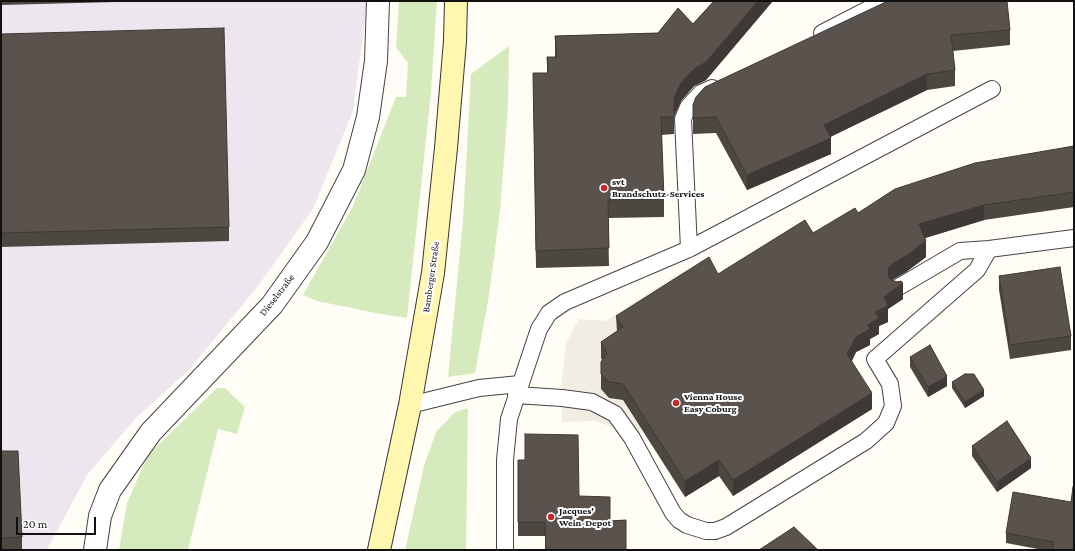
<!DOCTYPE html>
<html>
<head>
<meta charset="utf-8">
<style>
	body { margin:0 }
	#map { position:relative; width:1075px; height:551px; overflow:hidden; background:#fffdf5; font-family:"Crimson Pro",serif }
	canvas { display:block }
	.frame { position:absolute; inset:0; border:2px solid #111; pointer-events:none }
	.scale { position:absolute; left:16px; top:517px; width:80px; height:18px; box-sizing:border-box; border:2px solid #111; border-top:0; padding-left:5px; font-size:12px; line-height:14px; white-space:nowrap; color:#111; -webkit-text-stroke:3px #fff; paint-order:stroke }
</style>
</head>
<body>
<div id="map">
<canvas width="1075" height="551"></canvas>
<div class="frame"></div>
<div class="scale">20 m</div>
</div>
<script>
const context = document.querySelector('canvas').getContext('2d');
context.lineJoin = 'round';
function fillPath(path, color) { context.fillStyle = color; context.fill(path, 'evenodd'); }
const shape = rows => new Path2D(rows.map(r => 'M' + r).join(''));
function trace(path, color, width, dash) { context.strokeStyle = color; context.lineWidth = width; context.lineCap = dash ? 'butt' : 'round'; context.setLineDash(dash || []); context.stroke(path); }
function write(font, color, halo, rows, align = 'center') {
  context.font = font + ' "Crimson Pro",serif'; context.lineWidth = 4; context.setLineDash([]); context.textBaseline = 'middle'; context.strokeStyle = halo; context.fillStyle = color; for (const [text, x, y, turn = 0] of rows) {
    context.save(); context.translate(x, y); context.rotate((+turn || 0) * Math.PI / 180); context.textAlign = isNaN(turn) ? turn : align; if (halo) context.strokeText(text, 0, 0); context.fillText(text, 0, 0); context.restore();
  }
}
fillPath(shape([
	[1,1,366,1,366,12,353,111,313,209,258,286,189,370,135,419,87,475,47,550,1,550]
]), '#eee6ef');
fillPath(shape([
	[399,1,437,1,431,92,407,318,381,314,317,301,303,295,353,206,396,97,406,97,408,63,396,47],
	[509,46,508,106,500,211,489,295,475,373,448,377,463,220,471,74],
	[217,388,225,388,245,407,237,434,218,429,188,550,119,550,127,503,148,455],
	[468,408,466,550,405,550,424,466,436,432,455,412]
]), '#d5ebbd');
fillPath(shape([
	[683,271,691,284,623,343,607,369,609,398,623,400,642,431,625,442,613,427,595,421,562,422,562,382,566,343,579,319,605,321]
]), '#f1ede2');
const lane = shape([
	[822,33,884,1],
	[689,249,683,119,688,107,701,93,712,88],
	[897,288,960,251,989,249,1074,238],
	[516,395,562,398,592,402,615,414,632,438,673,513,679,520,687,525,706,531,715,531,726,527,866,441,886,423,893,406,890,384,875,359,977,270,989,249],
	[410,405,479,388,520,384],
	[505,550,505,460,509,419,539,329,549,313,565,302,689,249,992,89]
]);
const street = shape([
	[95,550,100,516,110,490,151,432,272,305,317,242,354,170,368,117,376,61,378,1]
]);
const secondary = shape([
	[379,550,410,405,433,273,446,148,455,41,456,1]
]);
trace(lane, '#444', 18);
trace(street, '#444', 24);
trace(secondary, '#333', 24);
trace(lane, '#fff', 16);
trace(street, '#fff', 22);
trace(secondary, '#fff6b0', 22);
fillPath(shape([
	[1,1,155,1,1,5],
	[714,1,781,1,772,2,706,80,694,86,681,101,674,116,674,134,661,135,664,199,664,217,608,218,609,266,536,268,533,73,547,73,547,57,555,57,555,36,658,33,693,24],
	[888,1,1010,30,1010,45,953,51,955,70,955,86,927,90,830,137,831,154,747,190,716,133,693,134,693,105],
	[1,34,229,227,229,241,1,247],
	[1074,146,1074,207,984,220,925,238,926,257,906,272,892,280,903,299,888,309,888,322,879,326,879,334,870,339,870,345,856,352,852,361,872,409,733,496,719,476,685,497,623,400,609,398,601,389,601,362,602,360,601,358,601,342,617,332,616,316,718,274,858,213],
	[999,276,1071,336,1071,350,1010,359,999,290],
	[910,357,947,386,928,397,910,367],
	[952,382,984,396,965,408,952,388],
	[525,434,579,496,610,521,626,520,626,550,545,550,545,536,518,536,518,460,525,460],
	[972,446,1031,468,997,492,972,456],
	[1,451,22,537,22,550,1,550],
	[1071,502,1074,550,1043,550,1006,543,1006,533]
]), '#4d4742');
fillPath(shape([
	[758,1,772,1,772,2,706,80,694,86,681,101,674,116,674,98,681,83],
	[927,74,927,90,824,140,824,125],
	[831,138,831,154,747,190,747,175],
	[984,205,984,220,919,240,919,224],
	[926,241,926,257,906,272,892,280,889,283,888,273,889,267,892,264],
	[903,283,903,299,888,309,888,322,879,326,879,334,870,339,870,345,856,352,847,370,847,354,856,337,868,325,884,297],
	[947,376,947,386,928,397,928,387],
	[984,390,984,396,965,408,965,402],
	[872,393,872,409,733,496,733,480],
	[1031,458,1031,468,997,492,997,482],
	[719,460,719,476,685,497,685,481]
]), '#3f3936');
const building = shape([
	[714,1,758,1,706,62,694,69,681,83,674,98,674,117,661,117,664,199,608,200,609,248,536,251,533,73,548,73,547,57,557,57,555,36,658,33,678,8,693,24,714,1],
	[888,1,1007,1,1010,30,951,35,955,70,927,74,824,125,831,138,747,175,716,117,693,118,693,105,696,97,705,87,888,1],
	[224,28,229,227,1,233,1,34,224,28],
	[1074,146,1074,192,984,205,919,224,926,241,906,256,892,264,889,267,888,273,889,278,892,280,897,282,901,281,903,283,884,297,888,306,875,312,879,318,868,325,870,329,856,337,847,354,872,393,733,480,719,460,685,481,623,384,609,382,601,374,601,362,607,354,601,342,623,327,616,316,709,257,718,274,805,220,813,233,855,208,858,213,895,189,975,163,1074,146],
	[1060,267,1071,336,1010,345,999,276,1060,267],
	[930,345,947,376,928,387,910,357,930,345],
	[965,374,974,374,984,390,965,402,952,382,965,374],
	[1007,421,1031,458,997,482,972,446,1007,421],
	[525,434,578,435,579,496,610,497,610,521,626,520,626,550,546,550,545,522,518,522,518,460,525,460,525,434],
	[1,451,18,451,22,537,1,538,1,451],
	[1073,487,1074,489,1074,550,1052,550,1054,542,1006,533,1013,492,1071,502,1073,487],
	[794,527,818,550,759,550,794,527]
]);
fillPath(building, '#5a524d');
trace(building, '#3f3936', 1);
for (const [x, y, r, color] of [
	[604,188,4,"#c4262e"],
	[676,403,4,"#c4262e"],
	[551,517,4,"#c4262e"]
]) { const dot = new Path2D(); dot.arc(x, y, r, 0, 2 * Math.PI); context.fillStyle = color; context.fill(dot); trace(dot, '#fff', 1.5); }
write('bold 10px', '#111', '#fff', [
	["svt",612,182],
	["Brandschutz-Services",612,194],
	["Vienna House",684,397],
	["Easy Coburg",684,409],
	["Jacques'",559,511],
	["Wein-Depot",559,523]
], 'left');
write('10px', '#111', '#fff', [
	["Bamberger Straße",431,277,-82],
	["Dieselstraße",277,295,-52]
]);
</script>
</body>
</html>
